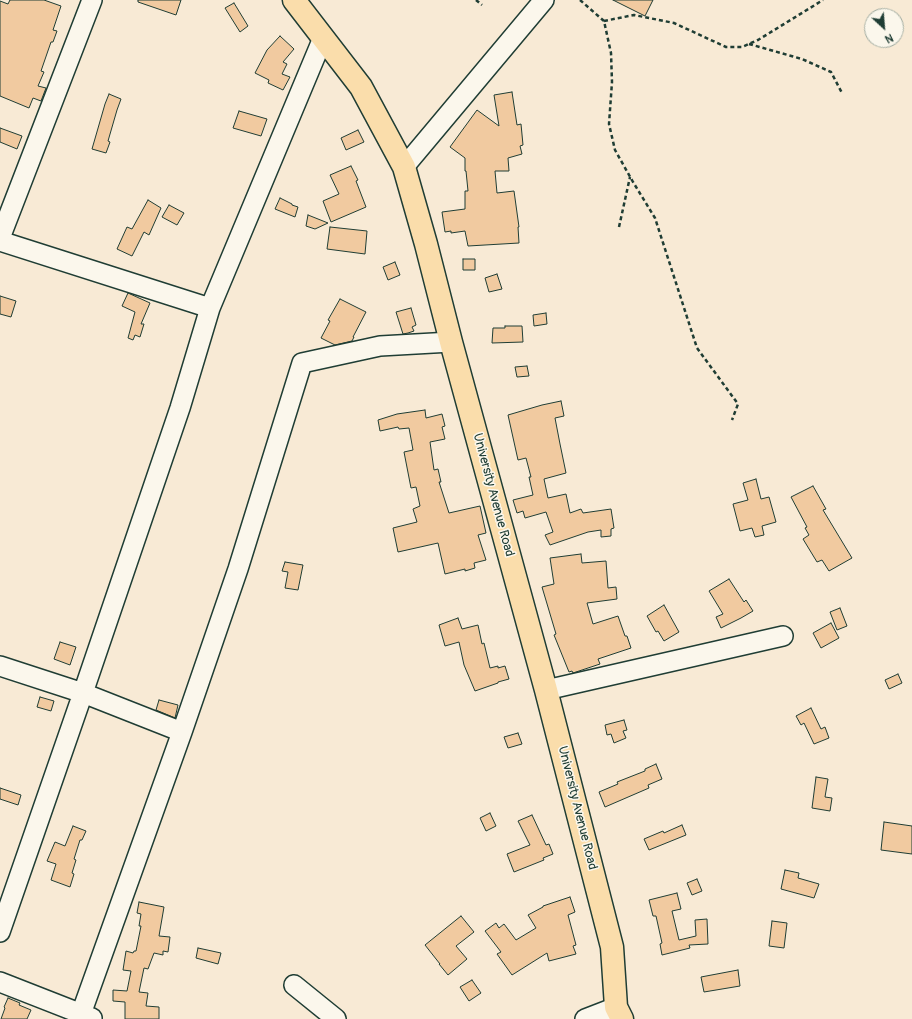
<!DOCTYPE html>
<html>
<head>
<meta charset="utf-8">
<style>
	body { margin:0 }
	#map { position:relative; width:912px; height:1019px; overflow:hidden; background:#f8ead5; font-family:Pangolin,sans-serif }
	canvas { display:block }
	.north { position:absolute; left:864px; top:8px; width:40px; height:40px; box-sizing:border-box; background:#fbf7ec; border:1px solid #a3ada2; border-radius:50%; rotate:154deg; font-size:11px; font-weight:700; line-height:16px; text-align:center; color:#1f3d34 }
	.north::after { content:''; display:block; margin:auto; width:14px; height:18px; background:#1f3d34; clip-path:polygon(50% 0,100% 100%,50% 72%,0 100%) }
</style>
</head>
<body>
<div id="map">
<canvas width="912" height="1019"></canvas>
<div class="north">N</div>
</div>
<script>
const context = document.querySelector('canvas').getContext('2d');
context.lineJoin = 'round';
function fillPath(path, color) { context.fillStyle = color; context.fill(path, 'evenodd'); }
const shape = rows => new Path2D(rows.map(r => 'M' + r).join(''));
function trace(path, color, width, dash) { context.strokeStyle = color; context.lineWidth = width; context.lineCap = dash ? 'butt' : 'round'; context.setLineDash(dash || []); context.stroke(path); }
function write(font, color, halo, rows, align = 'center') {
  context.font = font + ' Pangolin,sans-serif'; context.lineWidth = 3; context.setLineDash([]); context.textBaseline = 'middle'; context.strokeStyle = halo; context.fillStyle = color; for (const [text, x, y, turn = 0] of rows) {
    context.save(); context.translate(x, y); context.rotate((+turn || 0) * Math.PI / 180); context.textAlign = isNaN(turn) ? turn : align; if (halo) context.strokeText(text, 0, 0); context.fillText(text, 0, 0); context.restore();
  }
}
const building = shape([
	[10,0,44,0,61,6,53,30,57,31,53,42,51,42,41,71,44,72,38,86,46,88,41,101,33,98,29,108,0,96,0,1,8,4,10,0],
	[138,0,181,0,176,15,138,2,138,0],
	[613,0,653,0,645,16,613,0],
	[234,3,248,26,240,32,225,8,234,3],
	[280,36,294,49,283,62,287,64,282,74,290,77,283,90,268,83,269,80,255,73,267,50,280,36],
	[512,92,517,125,521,124,523,145,520,146,522,154,508,158,509,171,495,171,497,193,514,191,519,227,518,227,519,243,468,246,465,231,451,233,451,231,445,232,442,212,465,209,465,191,468,191,466,171,465,171,465,158,450,147,477,110,499,126,494,95,512,92],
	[109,94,121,99,117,110,108,141,110,142,106,153,92,149,105,104,109,94],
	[239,111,267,119,261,136,233,128,239,111],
	[0,128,22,136,17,149,0,142,0,128],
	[358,130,364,142,346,150,341,138,358,130],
	[351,166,358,180,356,181,366,207,331,222,323,201,339,194,330,175,351,166],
	[280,198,292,204,292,205,298,207,295,217,275,209,280,198],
	[148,200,161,208,149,235,144,232,132,256,117,249,127,227,132,229,148,200],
	[169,205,184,213,177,225,162,217,169,205],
	[308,215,328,223,315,229,306,226,308,215],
	[330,227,367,231,365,254,327,249,330,227],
	[463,259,475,259,475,270,463,270,463,259],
	[395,262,400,275,388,280,383,267,395,262],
	[497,274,502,289,489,292,485,278,497,274],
	[128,293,150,303,141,324,144,324,140,337,135,335,133,340,128,338,135,312,122,306,128,293],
	[0,296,16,301,11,317,0,314,0,296],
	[340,299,366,312,353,337,354,337,352,341,335,345,321,338,330,321,328,320,340,299],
	[411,308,416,325,412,327,414,331,408,333,403,334,396,312,411,308],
	[546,313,547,324,534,326,533,315,546,313],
	[505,326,522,326,523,342,492,343,493,328,505,328,505,326],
	[527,366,529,376,517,377,515,367,527,366],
	[561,401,564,416,555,418,560,444,566,473,544,479,548,498,566,494,570,513,581,509,583,513,611,509,614,528,611,529,611,536,601,537,601,530,588,532,550,545,545,535,553,532,546,512,525,518,523,511,517,513,513,500,533,495,529,477,531,477,526,458,518,460,508,415,542,405,561,401],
	[425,410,426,418,442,414,445,426,442,427,445,439,430,442,434,470,438,469,441,482,439,482,449,513,480,506,486,533,478,535,486,560,474,563,475,568,465,571,465,569,445,574,438,543,398,552,393,528,417,522,413,509,420,506,416,487,411,488,404,452,413,450,409,428,399,429,398,427,380,431,378,420,397,414,425,410],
	[756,479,761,499,769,497,776,522,762,526,764,535,755,537,752,528,740,531,733,504,748,500,743,483,756,479],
	[813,486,826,509,823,510,852,558,829,571,822,560,817,562,803,539,809,535,805,528,807,527,791,497,813,486],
	[581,554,582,563,606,561,608,588,616,587,617,599,587,603,593,624,618,616,625,636,627,636,631,648,598,659,600,664,573,673,572,671,569,672,554,635,556,634,542,587,554,584,550,558,581,554],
	[285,562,303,565,298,590,285,588,288,572,282,571,285,562],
	[729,579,744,602,746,600,753,611,741,618,721,628,716,617,723,614,709,591,729,579],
	[664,605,679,632,664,641,658,631,656,632,647,616,664,605],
	[840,608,847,626,837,630,830,612,840,608],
	[458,618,462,629,478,625,482,644,484,643,490,668,498,666,498,668,505,666,509,679,498,682,498,683,475,691,464,665,459,642,445,646,439,625,458,618],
	[831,623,839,638,821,648,813,633,831,623],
	[60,642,76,647,70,665,54,659,60,642],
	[898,674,902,683,889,689,885,680,898,674],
	[40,697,54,701,51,711,37,707,40,697],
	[159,700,178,705,175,718,156,710,159,700],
	[811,708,821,729,825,727,829,738,814,744,804,723,801,725,796,716,811,708],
	[624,720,627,730,623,731,626,738,614,743,611,734,607,735,605,725,624,720],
	[518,733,522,744,508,748,504,737,518,733],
	[656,764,662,779,648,785,649,788,605,807,599,792,618,784,617,782,645,771,645,769,656,764],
	[816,777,828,779,825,797,832,798,830,811,812,808,816,777],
	[0,788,21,795,18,805,0,799,0,788],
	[490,813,496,826,486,831,480,818,490,813],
	[532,815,546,845,549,844,553,854,543,858,544,860,514,872,507,854,530,845,518,821,532,815],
	[884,822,912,826,912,854,881,850,884,822],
	[682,825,686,835,649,850,644,839,663,831,664,833,682,825],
	[73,826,86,831,82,840,80,840,74,859,76,860,72,873,74,874,70,887,51,880,56,864,47,861,55,842,65,846,73,826],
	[785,870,799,873,798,878,819,884,814,898,781,889,785,870],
	[697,879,702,891,692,895,687,883,697,879],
	[677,893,681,909,672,911,679,940,696,936,695,920,707,919,708,944,689,945,690,948,662,955,660,944,662,943,656,916,653,916,649,900,677,893],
	[570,897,575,912,568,915,576,945,573,946,576,954,549,961,547,953,512,975,497,954,501,952,485,931,496,923,499,928,504,924,516,940,536,928,528,915,543,907,543,906,570,897],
	[139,902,164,907,159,936,170,937,168,952,163,951,163,955,154,953,148,969,144,968,139,992,148,993,146,1006,159,1007,159,1019,125,1019,125,1002,113,1001,113,990,127,991,131,971,123,970,126,951,133,953,134,951,136,951,141,926,139,926,141,914,137,913,139,902],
	[461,916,474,932,456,946,467,959,448,975,439,964,440,964,425,945,461,916],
	[772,921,787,923,784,948,769,946,772,921],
	[198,948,221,953,218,964,196,958,198,948],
	[738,970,740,986,704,992,701,977,738,970],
	[472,980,481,993,469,1001,460,987,472,980],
	[8,998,20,1003,19,1005,31,1010,27,1019,1,1019,5,1008,4,1007,8,998]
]);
fillPath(building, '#f1caa0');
trace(building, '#1f3d34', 1);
const minor = shape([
	[404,167,544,0],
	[0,238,92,0],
	[0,241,210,308],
	[0,666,83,693,182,732],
	[546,690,783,636],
	[0,932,83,693,180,408,210,308,323,38],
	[0,982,92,1018],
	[294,985,336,1019],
	[81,1014,182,732,238,569,302,363,380,346,451,342],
	[585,1019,616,1007]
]);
const major = shape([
	[294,0,361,87,404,167,426,244,451,342,546,690,612,947,616,1007,622,1019]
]);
trace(minor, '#1f3d34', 22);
trace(major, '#1f3d34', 25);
trace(shape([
	[476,0,482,5],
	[580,0,604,21,611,53,612,82,609,124,615,150,633,182,655,218,697,348,738,404,732,420],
	[604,21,634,15,674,23,726,47,742,47,758,40,823,0],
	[749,44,802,59,831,72,842,93],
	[619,227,630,177]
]), '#1f3d34', 2.5, [4, 3]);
trace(minor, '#fbf7ec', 19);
trace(major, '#faddab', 22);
write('13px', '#1f3d34', '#fbf7ec', [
	["University Avenue Road",493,495,75],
	["University Avenue Road",577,808,76]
]);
</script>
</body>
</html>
